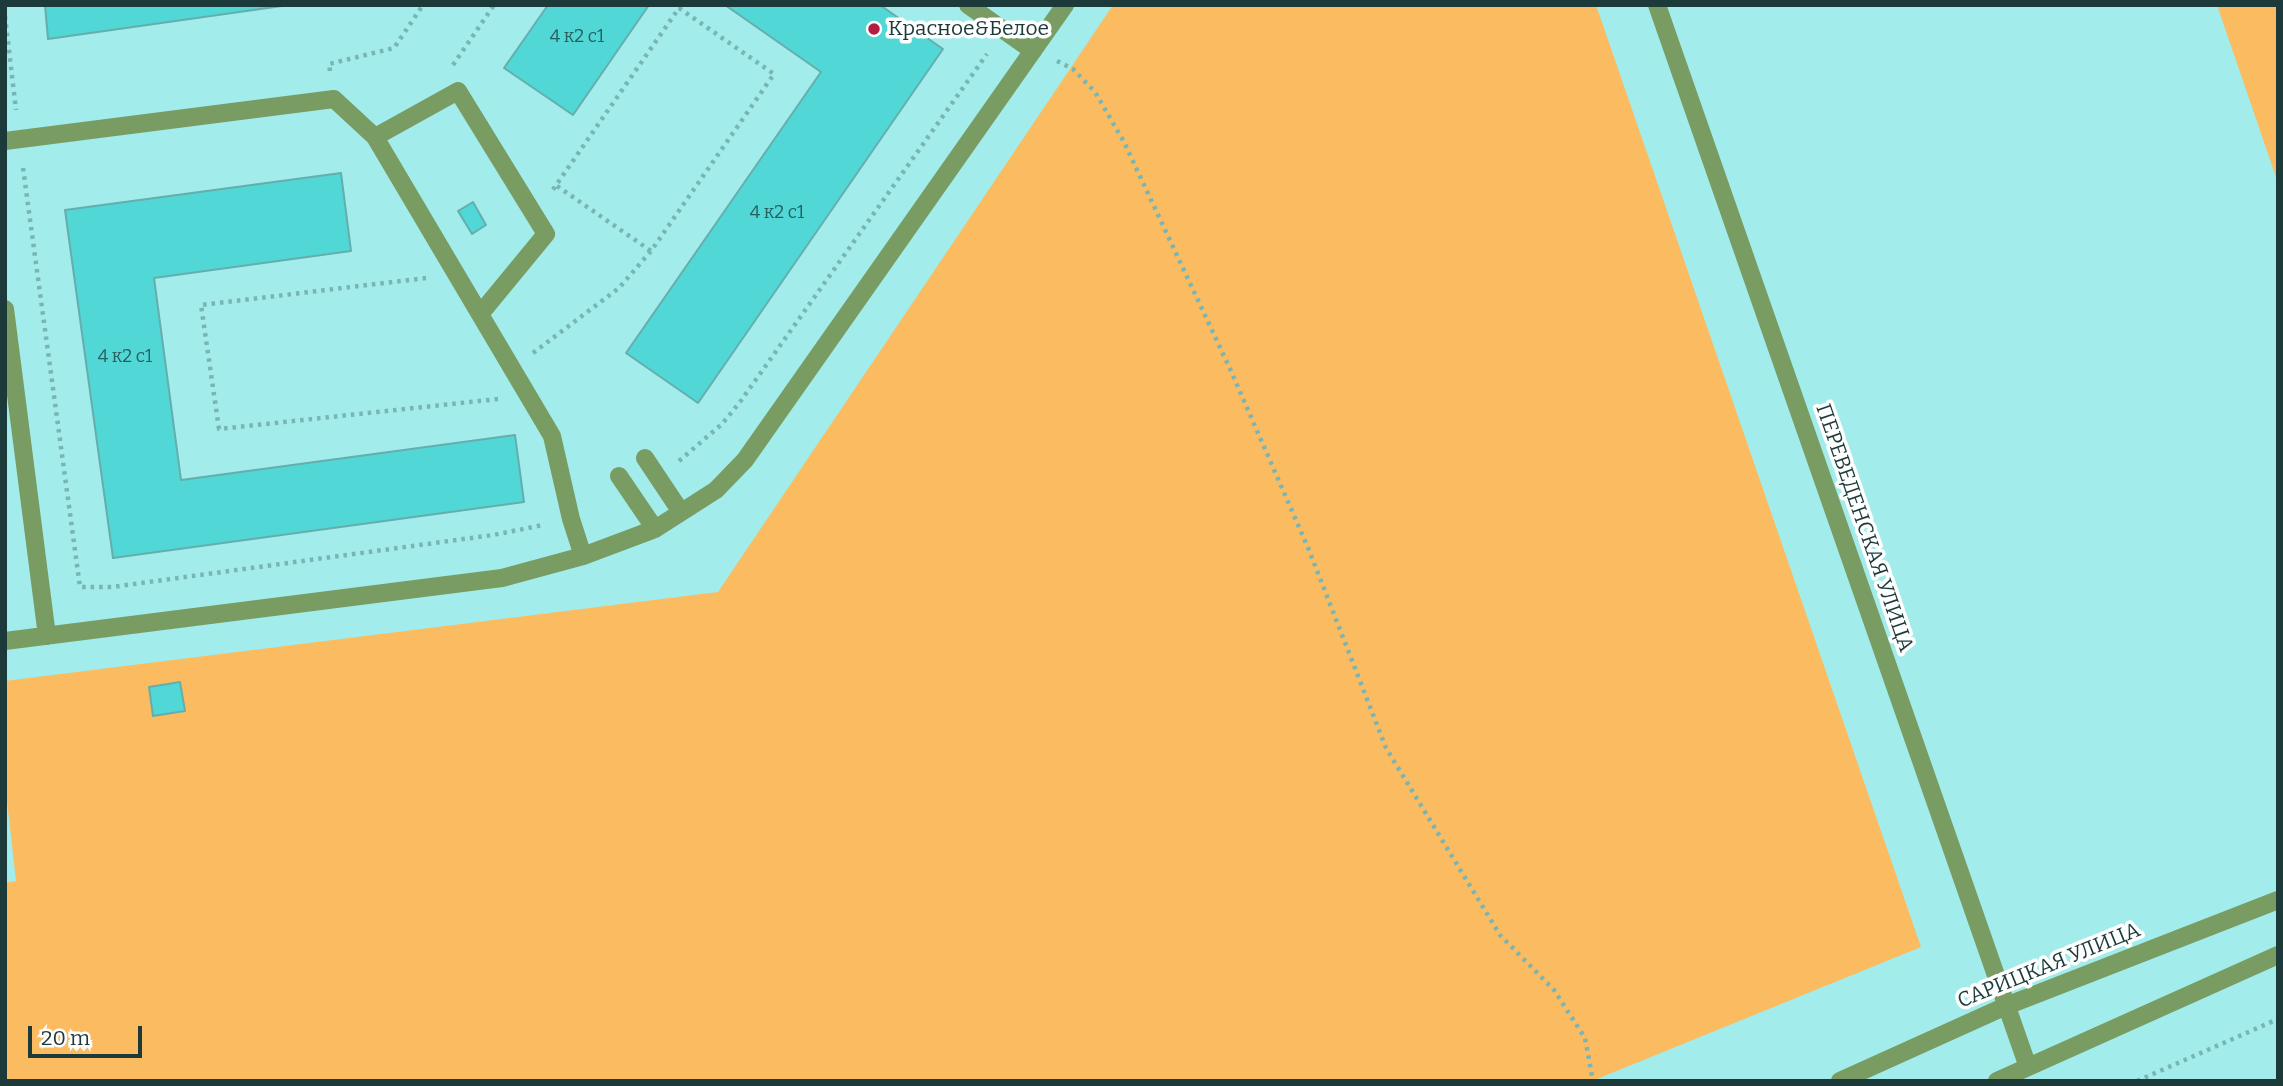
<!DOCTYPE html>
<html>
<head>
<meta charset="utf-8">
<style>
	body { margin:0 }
	#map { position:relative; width:2283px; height:1086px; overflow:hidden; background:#a2edeb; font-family:Bitter,serif }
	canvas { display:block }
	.frame { position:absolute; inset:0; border:7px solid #1b3a39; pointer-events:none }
	.scale { position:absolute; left:28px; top:1026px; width:114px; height:32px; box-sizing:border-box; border:4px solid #1b3a39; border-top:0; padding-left:9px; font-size:21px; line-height:24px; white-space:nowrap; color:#1b3a39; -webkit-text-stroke:5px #fefefe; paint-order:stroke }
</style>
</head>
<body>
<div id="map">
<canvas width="2283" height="1086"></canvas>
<div class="frame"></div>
<div class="scale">20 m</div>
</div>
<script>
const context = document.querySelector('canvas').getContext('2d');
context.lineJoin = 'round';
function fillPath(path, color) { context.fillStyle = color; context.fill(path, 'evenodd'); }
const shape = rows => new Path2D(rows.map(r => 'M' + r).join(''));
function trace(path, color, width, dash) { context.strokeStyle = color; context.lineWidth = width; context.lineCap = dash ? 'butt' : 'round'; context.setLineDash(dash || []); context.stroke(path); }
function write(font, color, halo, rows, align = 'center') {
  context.font = font + ' Bitter,serif'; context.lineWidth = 7; context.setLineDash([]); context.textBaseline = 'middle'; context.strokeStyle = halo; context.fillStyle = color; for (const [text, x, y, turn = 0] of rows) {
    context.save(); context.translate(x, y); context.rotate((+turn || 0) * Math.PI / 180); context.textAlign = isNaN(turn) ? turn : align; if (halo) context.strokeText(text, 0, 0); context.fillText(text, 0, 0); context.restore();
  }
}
fillPath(shape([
	[1113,5,1596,5,1921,947,1592,1081,5,1081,5,883,16,881,5,783,5,681,718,592],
	[2217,5,2278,5,2278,183]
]), '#fbbb60');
const building = shape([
	[45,5,289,5,48,39,45,5],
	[548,5,649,5,573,115,504,68,548,5],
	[725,5,880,5,943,49,698,403,626,353,821,72,725,5],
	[341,173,351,251,154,278,181,480,515,435,524,502,113,558,65,210,341,173],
	[473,202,486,225,472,234,458,211,473,202],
	[180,682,185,711,153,716,149,687,180,682]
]);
fillPath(building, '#50d7d6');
trace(building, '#65aeac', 2);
trace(shape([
	[5,16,16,110],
	[1057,61,1073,69,1095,92,1124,142,1231,371,1309,550,1386,748,1500,935,1554,990,1585,1038,1593,1081],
	[453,65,494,5],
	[330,71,329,64,394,48,423,5],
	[23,168,80,587,112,587,493,535,543,525],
	[557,186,651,251],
	[426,278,201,305,219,429,498,399],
	[533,353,619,288,651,251,774,74,679,8,552,191],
	[679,461,722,424,740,402,987,54],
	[2137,1081,2278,1019]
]), '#78b5b4', 4.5, [3.5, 5]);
trace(shape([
	[968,5,1033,51],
	[1657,5,2028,1067],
	[375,137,458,91,546,234,481,313],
	[5,141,334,99,375,137,552,436,571,519,583,556],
	[5,309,47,636],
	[645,458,681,512],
	[619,476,655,529],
	[5,641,502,578,583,556,655,529,716,490,745,460,1065,5],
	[1840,1081,2006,1006,2278,900],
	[1997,1081,2278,955]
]), '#789c62', 18);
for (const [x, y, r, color] of [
	[874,29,7,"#b11e42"]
]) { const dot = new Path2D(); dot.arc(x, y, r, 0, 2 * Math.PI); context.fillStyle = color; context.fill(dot); trace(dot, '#fefefe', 2.5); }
write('18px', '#286160', null, [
	["4 к2 с1",577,37],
	["4 к2 с1",777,213],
	["4 к2 с1",125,357]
]);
write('21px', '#1b3a39', '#fefefe', [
	["Красное&Белое",888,29]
], 'left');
write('21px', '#1b3a39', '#fefefe', [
	["ПЕРЕВЕДЕНСКАЯ УЛИЦА",1864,528,71],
	["САРИЦКАЯ УЛИЦА",2049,966,-22]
]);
</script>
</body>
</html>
